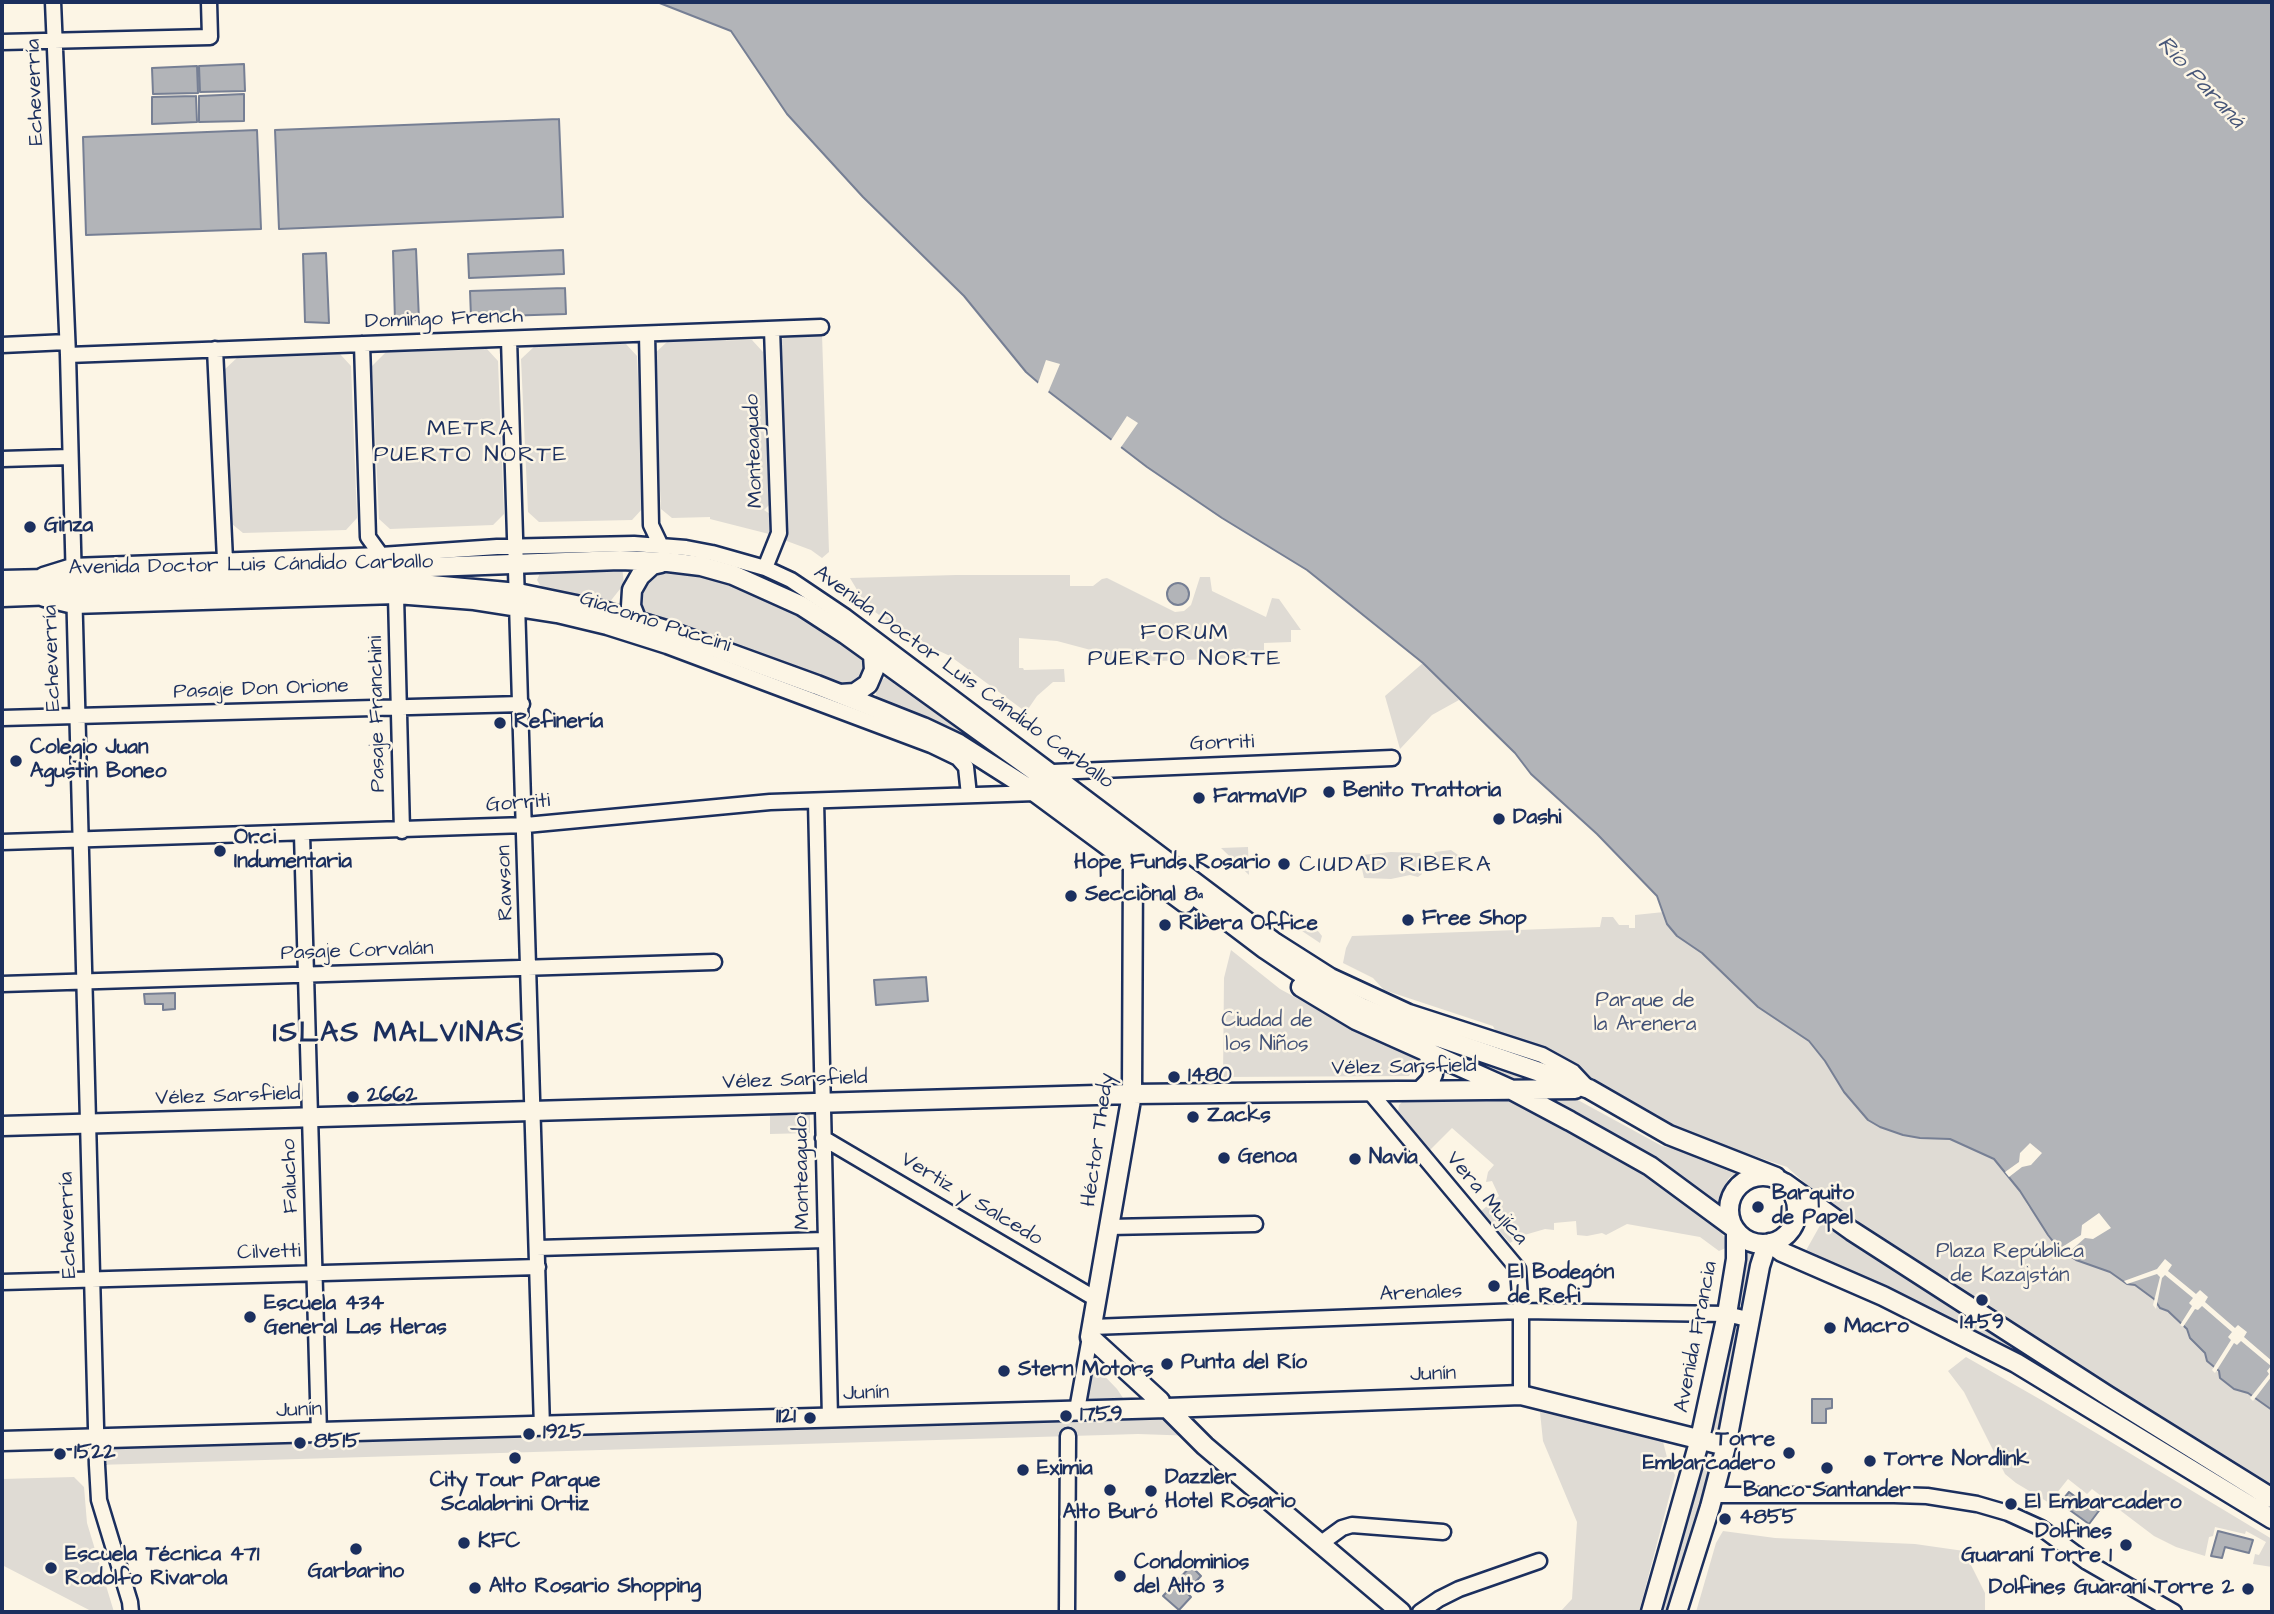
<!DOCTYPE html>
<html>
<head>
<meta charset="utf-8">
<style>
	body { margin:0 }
	#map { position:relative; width:2274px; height:1614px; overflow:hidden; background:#fcf5e5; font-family:"Architects Daughter",sans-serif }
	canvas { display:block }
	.frame { position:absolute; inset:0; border:4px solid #1b2f5e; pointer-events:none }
</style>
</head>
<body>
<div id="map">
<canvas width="2274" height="1614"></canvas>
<div class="frame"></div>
</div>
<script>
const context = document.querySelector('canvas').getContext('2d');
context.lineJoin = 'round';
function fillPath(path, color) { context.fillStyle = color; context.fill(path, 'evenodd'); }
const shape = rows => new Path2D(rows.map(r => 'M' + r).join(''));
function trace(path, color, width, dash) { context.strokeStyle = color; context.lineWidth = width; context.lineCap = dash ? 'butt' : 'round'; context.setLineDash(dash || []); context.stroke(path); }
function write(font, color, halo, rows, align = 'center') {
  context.font = font + ' "Architects Daughter",sans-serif'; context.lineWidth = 5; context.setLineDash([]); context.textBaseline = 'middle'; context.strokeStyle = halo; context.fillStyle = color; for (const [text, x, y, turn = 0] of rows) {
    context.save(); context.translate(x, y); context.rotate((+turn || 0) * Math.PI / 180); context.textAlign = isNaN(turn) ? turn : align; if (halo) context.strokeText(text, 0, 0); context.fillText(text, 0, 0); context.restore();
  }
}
fillPath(shape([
	[822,334,829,552,822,558,811,550,784,540,777,346,782,339,789,335],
	[752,340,763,352,769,505,764,510,773,516,773,535,710,519,710,517,672,518,661,509,653,355,668,341],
	[626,344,637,356,643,508,632,520,539,522,528,512,521,359,536,345],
	[487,349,498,361,504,514,493,525,390,529,379,519,372,366,386,352],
	[340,354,351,366,357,518,346,530,243,533,232,524,224,370,239,356],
	[622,566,624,584,609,603,544,592,537,580,541,571],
	[666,570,706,573,803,612,868,661,862,682,845,688,645,617,636,600,641,585,656,573],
	[956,575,1070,575,1070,586,1093,586,1102,579,1107,578,1175,612,1184,611,1191,605,1200,577,1210,577,1212,591,1266,617,1272,598,1279,599,1301,630,1291,630,1291,642,1264,643,1264,657,1106,663,1102,653,1057,641,1019,638,1019,668,1023,668,1024,670,1064,669,1065,682,1053,682,1037,696,1026,712,950,656,926,645,895,627,866,605,850,578],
	[1423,663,1459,700,1432,715,1400,749,1385,696],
	[890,674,956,725,963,731,963,735,957,735,875,703,877,684],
	[1248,847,1249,875,1221,848],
	[1451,850,1458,855,1455,863,1440,865,1434,863,1432,857,1435,852],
	[1391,852,1420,853,1422,858,1422,874,1418,877,1410,875,1391,879,1364,878,1360,860,1362,855],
	[1287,911,1299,921,1314,926,1322,936,1320,943,1296,927,1286,916],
	[1664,912,1667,924,1677,936,1702,953,1758,1007,1809,1040,1825,1061,1844,1092,1920,1138,1950,1139,1994,1159,2020,1191,2028,1206,2076,1260,2110,1272,2127,1284,2135,1285,2154,1299,2160,1308,2168,1310,2180,1321,2187,1329,2190,1338,2205,1353,2207,1361,2234,1389,2248,1393,2272,1410,2272,1486,2126,1398,1837,1212,1787,1167,1704,1139,1653,1115,1558,1058,1499,1037,1493,1026,1384,990,1373,978,1343,963,1346,948,1352,936,1600,927,1602,917,1613,917,1619,925,1629,925,1629,928,1635,928,1635,915],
	[1231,950,1280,989,1337,1020,1418,1057,1409,1076,1223,1077,1224,978],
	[1360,1013,1539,1077,1539,1083,1506,1083],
	[1503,1099,1516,1102,1652,1175,1714,1221,1730,1246,1719,1251,1700,1237,1627,1224,1606,1235,1602,1233,1587,1236,1577,1235,1576,1221,1554,1223,1554,1230,1545,1229,1521,1236,1510,1243,1481,1211,1499,1196,1492,1181,1486,1182,1488,1172,1494,1165,1452,1128,1430,1150,1398,1112,1399,1105,1404,1100],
	[1576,1099,1662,1146,1685,1151,1740,1171,1729,1178,1723,1188,1719,1208,1545,1100],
	[810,1113,810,1133,770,1134,770,1114],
	[1822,1222,1889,1264,2076,1385,2073,1388,2001,1346,1871,1281,1830,1263,1804,1254],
	[1744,1253,1757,1255,1746,1303,1741,1305,1737,1303],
	[1736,1322,1741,1325,1721,1428,1717,1434,1712,1434,1708,1432,1731,1323],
	[1966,1357,2043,1401,2272,1539,2272,1567,2253,1564,2255,1554,2259,1555,2266,1542,2246,1531,2245,1534,2215,1527,2213,1536,2209,1537,2205,1556,2176,1547,2154,1536,2092,1489,2087,1494,2068,1479,2052,1499,2058,1504,2056,1507,2016,1483,2005,1474,1964,1392,1948,1371],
	[1092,1363,1117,1389,1125,1401,1088,1400],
	[1167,1408,1196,1436,1138,1434,97,1465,96,1439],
	[1540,1412,1662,1438,1668,1461,1675,1475,1639,1612,1560,1612,1572,1599,1577,1522,1543,1441],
	[1703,1469,1708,1471,1710,1476,1671,1612,1656,1612,1698,1470],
	[74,1477,84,1487,87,1523,114,1612,93,1612,2,1565,2,1479],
	[1723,1531,1775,1538,1915,1544,1964,1551,1985,1593,1985,1612,1696,1612,1716,1543]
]), '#dfdbd4');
const water = shape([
	[657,2,2272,2,2272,1410,2248,1393,2234,1389,2220,1378,2219,1371,2207,1361,2205,1353,2190,1338,2187,1329,2168,1311,2160,1308,2154,1299,2135,1285,2127,1284,2110,1272,2076,1260,2059,1249,2048,1235,2020,1191,1994,1159,1950,1139,1920,1138,1903,1135,1880,1127,1868,1120,1844,1092,1825,1061,1809,1041,1758,1007,1702,953,1677,936,1667,924,1657,896,1597,834,1531,774,1515,753,1423,663,1307,570,1222,518,1147,467,1048,391,1026,372,964,296,863,197,787,114,731,31,657,2],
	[244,64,245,91,200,92,199,66,244,64],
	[197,66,198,93,153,94,152,68,197,66],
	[244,94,244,121,199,122,199,96,244,94],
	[196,96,197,122,152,124,152,97,196,96],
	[559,119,563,217,279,229,275,130,559,119],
	[257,130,261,229,86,235,83,137,257,130],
	[416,249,419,320,395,321,393,251,416,249],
	[563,250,564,274,469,278,468,254,563,250],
	[326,253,329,323,305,322,303,254,326,253],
	[565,288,566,314,471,317,470,291,565,288],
	'1167 594a11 11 0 1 1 22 0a11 11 0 1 1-22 0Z',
	[926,977,928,1001,876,1005,874,980,926,977],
	[175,993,175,1009,163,1010,163,1004,145,1004,144,994,175,993],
	[1812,1399,1832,1399,1832,1408,1826,1409,1826,1423,1812,1423,1812,1399],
	[2069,1492,2088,1506,2095,1497,2104,1504,2089,1524,2060,1503,2069,1492],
	[2218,1531,2253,1540,2249,1553,2225,1547,2222,1558,2211,1556,2218,1531],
	[1191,1566,1201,1576,1186,1592,1191,1597,1179,1610,1163,1596,1191,1566]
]);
fillPath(water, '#b2b4b8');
trace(water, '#767f94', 2);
fillPath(shape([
	[1046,360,1060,364,1047,395,1037,386],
	[1127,416,1138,423,1119,450,1110,442],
	[2030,1143,2042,1153,2031,1165,2022,1167,2009,1177,2005,1172,2019,1162,2020,1153],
	[2099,1213,2111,1228,2093,1239,2085,1238,2067,1254,2059,1249,2081,1235,2082,1225],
	[2165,1259,2172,1265,2168,1271,2196,1294,2200,1290,2208,1297,2205,1302,2235,1328,2238,1325,2247,1332,2244,1337,2272,1361,2272,1376,2253,1401,2250,1398,2269,1374,2267,1371,2271,1366,2241,1341,2237,1345,2234,1343,2215,1373,2212,1370,2231,1340,2228,1337,2232,1332,2202,1306,2198,1310,2195,1309,2183,1327,2180,1325,2192,1306,2189,1303,2193,1298,2165,1275,2162,1278,2156,1309,2153,1305,2160,1277,2157,1274,2127,1284,2124,1281,2157,1269]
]), '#fcf5e5');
const minor = shape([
	[53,2,68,355,97,1465,99,1500,130,1602,131,1612],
	[2,42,210,37,209,2],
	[647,334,651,525,661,546],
	[509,339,542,1427],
	[362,344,368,537,381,555],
	[2,345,67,342],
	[215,349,225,560],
	[68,355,821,327],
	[2,459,70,457],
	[765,568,779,533,772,329],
	[43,575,72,566,381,555,497,547,634,544,686,548,712,553,765,568,791,580,846,617,1276,941,1331,976,1409,1012,1542,1055,1573,1072,1588,1088],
	[396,596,402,831],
	[44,599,73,606,396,596,474,602,557,615,607,627,667,646,931,745,958,758,966,767,969,795],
	[2,718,522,704],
	[1053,772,1392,758],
	[816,801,830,1418],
	[302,834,319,1433],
	[2,842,526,825,770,802,1036,793],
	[2,984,714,962],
	[1369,1091,1518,1269,1521,1311,1521,1395],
	[823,1138,1096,1299],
	[1109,1227,1255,1224],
	[537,1248,825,1240],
	[2,1282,538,1267],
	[1092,1327,1521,1311,1727,1314,1751,1320],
	[1077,1410,1090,1337],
	[1713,1495,1894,1495,1927,1496,1977,1504,2008,1513,2041,1528,2087,1562,2174,1612],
	[1320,1544,1342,1528,1352,1525,1443,1532],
	[1067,1612,1068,1436],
	[1420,1612,1439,1599,1459,1589,1539,1561]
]);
const major = shape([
	[2,580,186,576,620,560,668,562,701,566,733,575,802,606,845,634,1050,782,1133,849,1265,949,1320,986,1361,1007,1406,1026,1589,1089,1669,1135,1776,1177],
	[2,597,399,582,518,593,600,610,666,630,817,685,923,727,959,744,1036,793,1185,903],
	[637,621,631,606,632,590,640,576,652,565,661,563],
	[840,694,855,693,868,684,874,670,873,655],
	[1133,860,1132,1094,1090,1337,1160,1401],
	[1301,987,1356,1020,1510,1089,1570,1121,1650,1166,1734,1228],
	[1421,1090,1430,1081,1433,1074,1433,1065,1427,1052],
	[2,1126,1132,1094,1575,1089],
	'1729 1210a34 34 0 1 1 68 0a34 34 0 1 1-68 0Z',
	[1785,1183,1852,1231,2108,1396,2272,1498],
	[1770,1243,1782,1252,1883,1296,2016,1363,2272,1519],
	[1167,1408,1205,1446,1401,1612],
	[2,1441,1167,1408,1521,1395,1726,1446],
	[1651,1612,1700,1439,1727,1314,1736,1259,1736,1231],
	[1677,1612,1710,1507,1726,1446,1760,1266,1767,1244]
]);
trace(minor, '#1b2f5e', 19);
trace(major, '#1b2f5e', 23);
trace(minor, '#fcf5e5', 14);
trace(major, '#fcf5e5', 18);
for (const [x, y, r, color] of [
	[30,527,7,"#1b2f5e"],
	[500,723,7,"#1b2f5e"],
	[16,761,7,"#1b2f5e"],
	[1329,792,7,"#1b2f5e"],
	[1199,798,7,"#1b2f5e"],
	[1499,819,7,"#1b2f5e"],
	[220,851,7,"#1b2f5e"],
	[1284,864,7,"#1b2f5e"],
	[1071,896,7,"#1b2f5e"],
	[1408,920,7,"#1b2f5e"],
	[1165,925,7,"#1b2f5e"],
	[1174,1077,7,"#1b2f5e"],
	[353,1097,7,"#1b2f5e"],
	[1193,1117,7,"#1b2f5e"],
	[1224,1158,7,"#1b2f5e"],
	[1355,1159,7,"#1b2f5e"],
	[1758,1207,7,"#1b2f5e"],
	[1494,1286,7,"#1b2f5e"],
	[1982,1300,7,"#1b2f5e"],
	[250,1317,7,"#1b2f5e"],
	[1830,1328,7,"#1b2f5e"],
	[1167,1364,7,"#1b2f5e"],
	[1004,1371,7,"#1b2f5e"],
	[1066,1416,7,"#1b2f5e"],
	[810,1418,7,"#1b2f5e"],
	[529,1434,7,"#1b2f5e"],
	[300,1443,7,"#1b2f5e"],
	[1789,1453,7,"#1b2f5e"],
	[60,1454,7,"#1b2f5e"],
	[515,1458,7,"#1b2f5e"],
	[1870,1461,7,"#1b2f5e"],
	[1827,1468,7,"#1b2f5e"],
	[1023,1470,7,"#1b2f5e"],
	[1110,1490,7,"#1b2f5e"],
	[1151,1491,7,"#1b2f5e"],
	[2011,1504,7,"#1b2f5e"],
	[1725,1519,7,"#1b2f5e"],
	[464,1543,7,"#1b2f5e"],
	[2126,1545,7,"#1b2f5e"],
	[356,1549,7,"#1b2f5e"],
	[51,1568,7,"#1b2f5e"],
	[1120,1576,7,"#1b2f5e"],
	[475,1588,7,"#1b2f5e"],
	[2248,1589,7,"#1b2f5e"]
]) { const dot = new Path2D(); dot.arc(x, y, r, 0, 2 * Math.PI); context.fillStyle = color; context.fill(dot); trace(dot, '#fcf5e5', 2.5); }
write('21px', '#1b2f5e', '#fcf5e5', [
	["Echeverría",36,92,-92],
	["Domingo French",444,320,-2],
	["Monteagudo",755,451,-92],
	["Avenida Doctor Luis Cándido Carballo",251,566,-1],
	["Giacomo Puccini",655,623,18],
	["Echeverría",53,658,-92],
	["Avenida Doctor Luis Cándido Carballo",963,678,36],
	["Pasaje Don Orione",261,690,-2],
	["Pasaje Franchini",378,714,-91],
	["Gorriti",1222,744,-2],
	["Gorriti",518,804,-4],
	["Rawson",506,883,-92],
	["Pasaje Corvalán",357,952,-2],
	["Vélez Sarsfield",1404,1068,-1],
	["Vélez Sarsfield",795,1081,-2],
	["Vélez Sarsfield",228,1097,-2],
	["Héctor Thedy",1099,1140,-82],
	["Monteagudo",803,1173,-91],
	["Falucho",291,1176,-92],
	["Vera Mujíca",1486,1199,50],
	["Vertiz y Salcedo",971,1200,31],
	["Echeverría",69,1225,-92],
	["Cilvetti",269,1253,-2],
	["Arenales",1421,1294,-2],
	["Avenida Francia",1697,1337,-79],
	["Junín",1433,1375,-2],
	["Junín",866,1394,-2],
	["Junín",299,1411,-2]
]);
write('bold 21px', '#1b2f5e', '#fcf5e5', [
	["Ginza",44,527],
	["Refinería",514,723],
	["Colegio Juan",30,749],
	["Agustìn Boneo",30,773],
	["Benito Trattoria",1343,792],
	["FarmaVIP",1213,798],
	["Dashi",1513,819],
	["Orci",234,839],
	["Indumentaria",234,863],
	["Hope Funds Rosario",1270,864,"right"],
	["Seccional 8ª",1085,896],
	["Free Shop",1422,920],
	["Ribera Office",1179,925],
	["1480",1188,1077],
	["2662",367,1097],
	["Zacks",1207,1117],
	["Genoa",1238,1158],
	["Navia",1369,1159],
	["Barquito",1772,1195],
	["de Papel",1772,1219],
	["El Bodegón",1508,1274],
	["de Refi",1508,1298],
	["Escuela 434",264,1305],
	["General Las Heras",264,1329],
	["1459",1982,1324,"center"],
	["Macro",1844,1328],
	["Punta del Río",1181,1364],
	["Stern Motors",1018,1371],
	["1759",1080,1416],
	["1121",796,1418,"right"],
	["1925",543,1434],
	["Torre",1775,1441,"right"],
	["Embarcadero",1775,1465,"right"],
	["8515",314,1443],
	["1522",74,1454],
	["Torre Nordlink",1884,1461],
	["Eximia",1037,1470],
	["Dazzler",1165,1479],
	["Hotel Rosario",1165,1503],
	["City Tour Parque",515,1482,"center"],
	["Scalabrini Ortiz",515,1506,"center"],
	["Banco Santander",1827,1492,"center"],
	["El Embarcadero",2025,1504],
	["Alto Buró",1110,1514,"center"],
	["4855",1739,1519],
	["Dolfines",2112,1533,"right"],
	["Guaraní Torre 1",2112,1557,"right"],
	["KFC",478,1543],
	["Escuela Técnica 471",65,1556],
	["Rodolfo Rivarola",65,1580],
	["Condominios",1134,1564],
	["del Alto 3",1134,1588],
	["Garbarino",356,1573,"center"],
	["Alto Rosario Shopping",489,1588],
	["Dolfines Guaraní Torre 2",2234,1589,"right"]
], 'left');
write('21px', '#425176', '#fcf5e5', [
	["Parque de",1645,1002],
	["la Arenera",1645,1026],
	["Ciudad de",1267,1022],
	["los Niños",1267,1046],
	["Plaza República",2010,1253],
	["de Kazajstán",2010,1277]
]);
write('italic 23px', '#485779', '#fcf5e5', [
	["Río Paraná",2200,83,47]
]);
context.letterSpacing = '2px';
write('23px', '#1b2f5e', '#fcf5e5', [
	["METRA",471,430],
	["PUERTO NORTE",471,456],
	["FORUM",1185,634],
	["PUERTO NORTE",1185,660],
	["CIUDAD RIBERA",1396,866]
]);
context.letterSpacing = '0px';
context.letterSpacing = '2px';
write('bold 28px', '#1b2f5e', '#fcf5e5', [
	["ISLAS MALVINAS",399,1035]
]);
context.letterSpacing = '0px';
</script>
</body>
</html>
